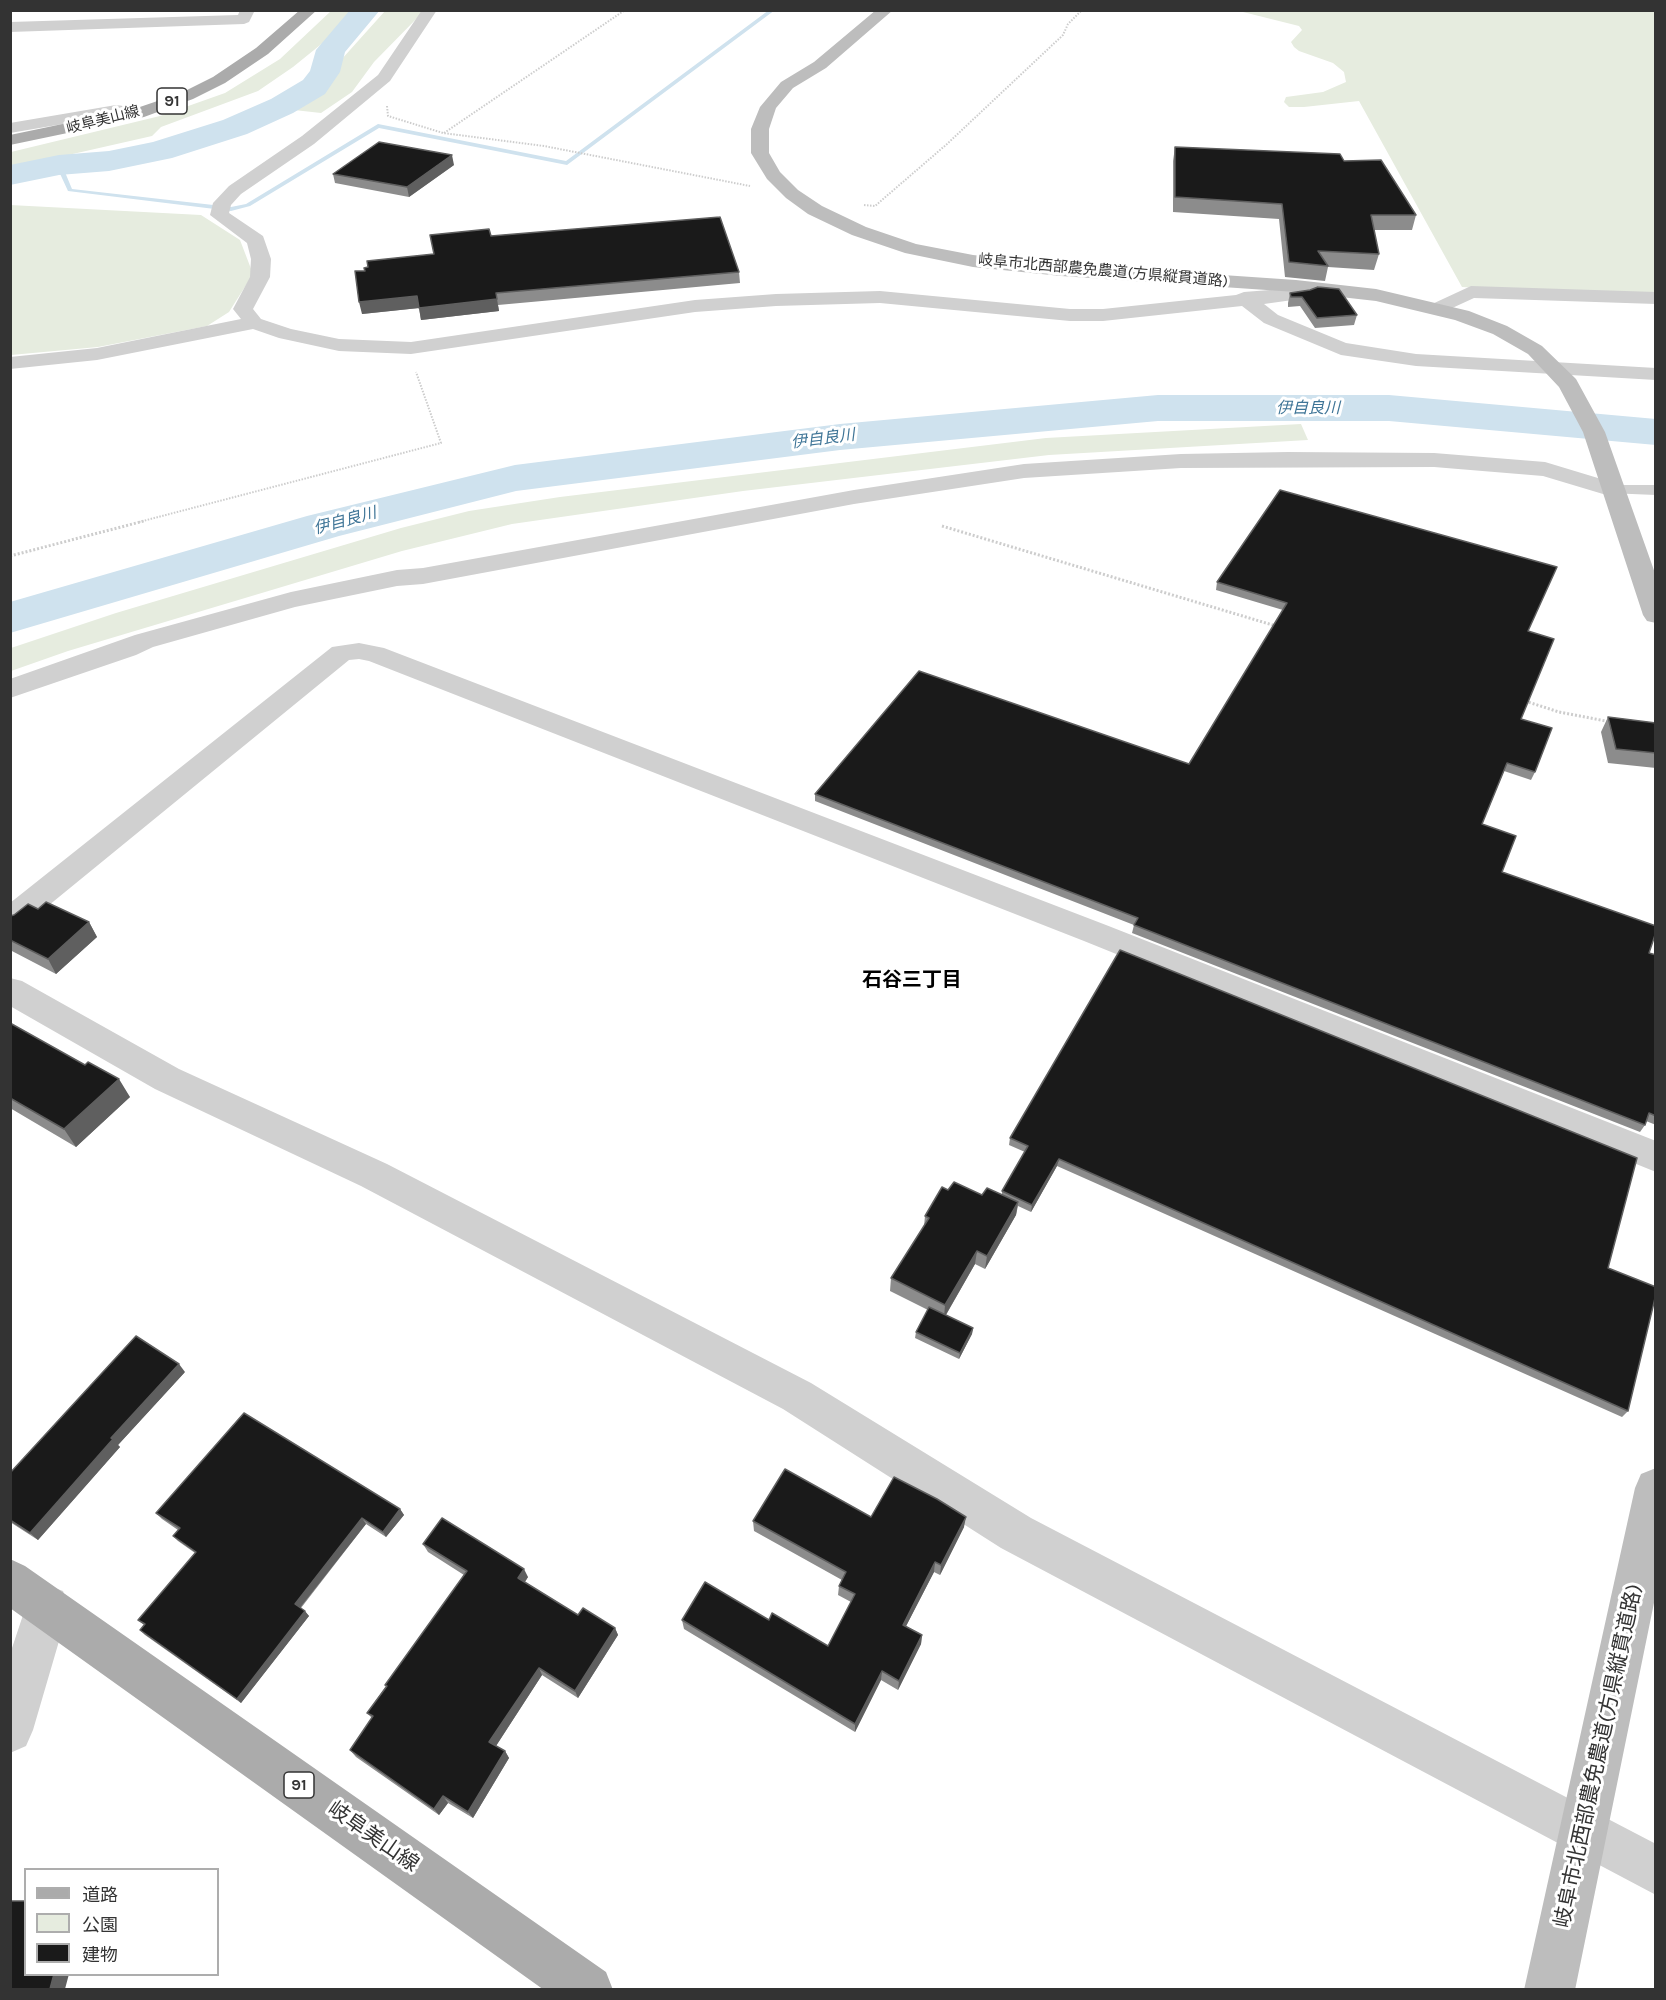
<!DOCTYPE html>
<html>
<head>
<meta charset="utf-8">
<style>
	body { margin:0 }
	#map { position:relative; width:1666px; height:2000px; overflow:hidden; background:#fff; font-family:Karla,"Noto Sans JP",sans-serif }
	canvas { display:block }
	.frame { position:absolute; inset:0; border:12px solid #333; pointer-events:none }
	.legend { position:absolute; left:24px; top:1868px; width:195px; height:108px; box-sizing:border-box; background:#fff; border:2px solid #adadad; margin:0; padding:8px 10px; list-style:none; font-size:18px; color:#333 }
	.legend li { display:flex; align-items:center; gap:12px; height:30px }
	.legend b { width:30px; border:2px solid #adadad }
</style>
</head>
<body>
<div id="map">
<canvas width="1666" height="2000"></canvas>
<div class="frame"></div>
<ul class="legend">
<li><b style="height:8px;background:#ababab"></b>道路</li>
<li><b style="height:16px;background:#e6ecdf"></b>公園</li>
<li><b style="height:16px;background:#1a1a1a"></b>建物</li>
</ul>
</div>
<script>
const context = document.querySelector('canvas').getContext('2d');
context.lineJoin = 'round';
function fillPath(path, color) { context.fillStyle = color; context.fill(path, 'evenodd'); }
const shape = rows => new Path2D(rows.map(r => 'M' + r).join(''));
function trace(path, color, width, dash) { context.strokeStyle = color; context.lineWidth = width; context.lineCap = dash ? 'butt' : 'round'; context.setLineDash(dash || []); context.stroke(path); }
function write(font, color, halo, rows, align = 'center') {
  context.font = font + ' Karla,"Noto Sans JP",sans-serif'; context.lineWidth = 6; context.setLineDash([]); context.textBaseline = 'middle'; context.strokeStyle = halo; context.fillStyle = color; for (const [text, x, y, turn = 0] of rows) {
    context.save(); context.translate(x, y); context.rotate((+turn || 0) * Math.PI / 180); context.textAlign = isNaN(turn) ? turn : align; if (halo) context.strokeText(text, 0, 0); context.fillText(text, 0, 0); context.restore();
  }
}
fillPath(shape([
	[332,10,353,11,335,33,293,67,258,91,161,127,152,136,11,168,11,152,160,116,225,93,280,59],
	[385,11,424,11,374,62,352,92,321,113,294,110,324,85,341,60],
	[1239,11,1655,11,1655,298,1462,287,1359,101,1304,107,1289,107,1284,102,1286,97,1323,92,1346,82,1344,72,1333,63,1299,51,1294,47,1291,42,1302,30,1299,26],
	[10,205,201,215,240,240,253,274,229,312,207,326,98,347,11,355],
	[1301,424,1308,440,1049,455,743,491,512,524,402,551,68,651,11,671,11,648,116,613,401,528,469,511,560,497,1046,438]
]), '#e6ecdf');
fillPath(shape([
	[769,10,775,10,567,165,379,128,250,206,231,211,68,191,56,165,59,163,62,165,72,189,231,207,246,204,378,124,566,161,769,10]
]), '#cfe2ee');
fillPath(shape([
	[350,10,380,10,345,52,340,72,325,94,293,113,247,134,172,158,109,171,59,175,10,185,10,165,59,155,109,151,153,142,223,120,271,99,303,80,310,71,316,50,350,10],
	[1158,395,1389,395,1656,419,1656,445,1389,421,1158,421,840,450,516,491,339,536,10,633,10,602,307,516,515,465,840,424,1158,395]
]), '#cfe2ee');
trace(shape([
	[387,106,388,116,443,133,544,146,750,186],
	[444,133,625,10],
	[864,205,875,206,947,144,1063,35,1068,24,1082,10],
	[139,522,441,443,416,372]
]), '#cdcdcd', 2, [1.5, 1.5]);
trace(shape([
	[942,526,1276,626],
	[10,556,144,521],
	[1525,701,1559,712,1611,722]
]), '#cdcdcd', 3, [2, 2]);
fillPath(shape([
	[1613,485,1656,485,1656,495,1608,493,1605,490,1608,487,1613,485]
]), '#d0d0d0');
fillPath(shape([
	[240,10,255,10,249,22,244,24,10,32,10,22,238,15,240,10],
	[422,10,437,10,390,81,314,144,241,194,231,205,229,213,263,236,271,259,270,277,253,309,261,319,291,329,339,339,411,342,695,300,776,294,880,291,1070,309,1103,309,1236,295,1244,292,1295,288,1312,282,1319,284,1322,288,1319,292,1307,298,1264,304,1278,315,1346,343,1416,354,1656,368,1656,380,1416,366,1341,355,1264,323,1242,306,1103,321,1070,321,880,303,776,306,695,312,411,354,339,351,279,338,253,329,97,360,10,369,10,357,97,348,241,319,233,309,250,277,251,259,247,243,210,215,213,203,229,186,302,136,378,75,422,10],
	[116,105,144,109,146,113,138,118,116,115,10,133,10,123,116,105],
	[1471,286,1656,292,1656,304,1474,298,1437,315,1430,313,1427,309,1430,305,1471,286],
	[1288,452,1434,453,1545,462,1621,485,1625,490,1621,495,1613,497,1543,476,1434,467,1181,468,1024,478,854,504,423,584,397,586,295,607,153,647,136,655,10,698,10,679,135,635,291,592,397,570,423,568,854,490,1024,464,1181,454,1288,452],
	[359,643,384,648,1106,925,1656,1141,1656,1172,1084,941,369,661,359,659,349,660,21,928,10,931,10,903,332,647,359,643],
	[10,978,22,981,179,1069,387,1164,811,1383,1031,1518,1656,1844,1656,1895,1001,1548,783,1409,361,1186,155,1089,10,1006,10,978],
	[47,1585,63,1591,69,1607,33,1730,26,1746,10,1753,10,1654,31,1591,47,1585]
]), '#d0d0d0');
fillPath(shape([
	[876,10,893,10,826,68,793,88,776,108,769,129,769,153,780,172,798,190,822,206,866,227,916,244,973,255,1061,264,1296,280,1376,289,1469,311,1507,326,1542,346,1576,379,1605,432,1656,576,1656,623,1647,621,1643,615,1583,432,1559,387,1528,354,1493,334,1455,320,1376,301,1296,292,1061,276,973,267,905,253,852,235,808,214,786,198,767,179,751,153,751,129,760,107,781,82,814,62,876,10],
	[1656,1468,1656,1593,1575,1990,1524,1990,1635,1488,1641,1474,1656,1468]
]), '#bdbdbd');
fillPath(shape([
	[300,10,317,10,268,54,225,83,193,99,144,117,10,145,10,135,134,109,181,93,213,77,256,48,300,10],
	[10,1559,25,1566,606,1972,613,1990,544,1990,10,1608,10,1559]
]), '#ababab');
fillPath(shape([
	[1175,147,1344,161,1416,215,1412,230,1374,230,1379,254,1374,270,1328,267,1325,281,1285,277,1279,219,1173,212,1173,161],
	[454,165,409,197,335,183,333,174],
	[491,236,739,272,740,283,498,305,499,311,421,320,419,308,362,314,365,271,434,254],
	[1290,293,1357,315,1354,325,1315,328,1300,306,1288,307,1288,303],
	[1217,582,1528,632,1521,719,1535,772,1531,780,1504,771,1482,824,1502,872,1649,953,1656,955,1656,1125,1646,1121,1645,1125,1640,1132,1132,933,1134,925,815,801,815,794,1189,764,1283,610,1216,590],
	[1608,717,1656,723,1656,768,1608,763,1601,732],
	[38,909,89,922,97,937,56,974,10,950,10,916],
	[10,1023,130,1097,76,1147,10,1108],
	[1010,1138,1608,1268,1628,1411,1622,1417,1057,1166,1031,1212,1018,1206,1016,1215,985,1269,975,1264,946,1315,973,1328,972,1334,959,1359,915,1338,916,1332,928,1310,890,1291,891,1278,924,1226,925,1216,948,1190,982,1195,1002,1194,1002,1191,1025,1152,1009,1145],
	[185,1372,118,1445,120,1447,38,1540,10,1522,10,1473],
	[400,1509,404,1515,386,1537,366,1524,301,1608,309,1616,241,1703,145,1635,140,1630,144,1625,138,1620,195,1553,178,1541,173,1536,178,1530,162,1519,156,1513],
	[753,1521,964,1527,940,1575,934,1572,906,1626,922,1635,921,1644,898,1690,881,1680,855,1732,684,1629,682,1620,769,1620,828,1646,851,1602,838,1595,839,1586,842,1580,754,1531],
	[423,1544,528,1577,525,1582,578,1615,615,1628,618,1635,578,1698,542,1675,496,1746,505,1751,509,1758,473,1818,448,1803,439,1815,356,1757,350,1750,372,1718,367,1713,386,1686,385,1685,464,1575,428,1552]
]), '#8c8c8c');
fillPath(shape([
	[452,155,454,165,409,197,407,187],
	[417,296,419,308,362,314,359,302],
	[497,299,499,311,421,320,419,308],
	[89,922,97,937,56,974,48,959],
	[119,1079,130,1097,76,1147,64,1129],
	[1059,1159,1057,1166,1031,1212,1032,1205],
	[1018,1202,1016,1215,985,1269,987,1256],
	[977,1251,975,1264,944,1318,945,1305],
	[973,1328,972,1334,959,1359,960,1353],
	[179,1364,185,1372,118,1445,120,1447,38,1540,30,1533,111,1438],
	[400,1509,404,1515,386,1537,383,1532],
	[966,1517,964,1527,940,1575,941,1565],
	[362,1518,366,1524,299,1609,295,1604],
	[935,1562,934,1572,902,1634,903,1625],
	[524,1569,528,1577,522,1586,518,1578],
	[305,1611,309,1616,241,1703,237,1699],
	[615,1628,618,1635,578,1698,575,1691],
	[922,1635,921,1644,898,1690,899,1681],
	[539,1668,542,1675,494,1749,489,1742],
	[882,1671,881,1680,855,1732,855,1724],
	[505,1751,509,1758,473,1818,468,1812],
	[443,1796,448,1803,439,1815,434,1809],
	[54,1974,69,1974,65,1989,50,1989]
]), '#5f5f5f');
const building = shape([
	[379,142,452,155,407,187,333,174,379,142],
	[1175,147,1340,154,1344,161,1381,160,1416,215,1371,215,1379,254,1318,251,1328,266,1289,262,1282,204,1175,197,1175,147],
	[720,217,739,272,496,293,497,299,419,308,417,296,359,302,355,271,365,271,364,268,368,267,367,261,434,254,430,235,489,229,491,236,720,217],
	[1318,287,1339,289,1357,315,1317,318,1302,297,1291,297,1290,293,1310,290,1318,287],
	[1280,490,1557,567,1528,631,1554,639,1521,719,1552,728,1535,772,1507,763,1482,824,1516,836,1502,872,1656,926,1656,932,1649,953,1656,955,1656,1116,1649,1113,1645,1125,1134,925,1138,918,815,794,919,671,1189,764,1287,603,1217,582,1280,490],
	[1608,717,1656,723,1656,753,1616,749,1608,717],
	[46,902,89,922,48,959,10,940,10,916,14,915,28,904,38,909,46,902],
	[1120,950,1637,1158,1608,1268,1656,1287,1656,1294,1628,1411,1059,1159,1032,1205,1002,1191,1028,1146,1010,1138,1120,950],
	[10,1023,85,1065,88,1062,119,1079,64,1129,10,1098,10,1023],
	[954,1182,982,1195,987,1188,1018,1202,987,1256,977,1251,945,1305,891,1278,929,1218,925,1216,942,1187,948,1190,954,1182],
	[929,1307,973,1328,960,1353,916,1332,929,1307],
	[136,1336,179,1364,111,1438,113,1439,30,1533,10,1520,11,1482,10,1473,136,1336],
	[244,1413,400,1509,383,1532,362,1518,295,1604,305,1611,237,1699,140,1630,145,1624,138,1620,196,1552,173,1536,180,1528,156,1513,244,1413],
	[785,1469,871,1517,894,1477,937,1499,966,1517,941,1565,935,1562,903,1625,922,1635,899,1681,882,1671,855,1724,682,1620,705,1582,769,1620,772,1613,828,1646,855,1594,839,1586,846,1572,753,1521,785,1469],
	[442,1518,524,1569,518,1578,578,1615,583,1608,615,1628,575,1691,539,1668,489,1742,505,1751,468,1812,443,1796,434,1809,350,1750,373,1716,367,1713,387,1686,385,1685,467,1571,423,1544,442,1518],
	[10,1901,26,1901,26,1974,54,1974,50,1989,10,1989,10,1901]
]);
fillPath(building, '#1a1a1a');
trace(building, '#5f5f5f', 1.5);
write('15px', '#333', '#fff', [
	["岐阜美山線",103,120,-14],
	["岐阜市北西部農免農道(方県縦貫道路)",1103,271,5]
]);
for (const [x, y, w] of [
	[172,101,30],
	[299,1785,30]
]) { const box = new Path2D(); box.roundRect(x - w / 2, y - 13, w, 26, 4.5); context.fillStyle = '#fff'; context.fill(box); trace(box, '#333', 1.5); }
write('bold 16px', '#333', null, [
	["91",172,101],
	["91",299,1785]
]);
write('italic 16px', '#3f7597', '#fff', [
	["伊自良川",1308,408],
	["伊自良川",823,439,-7],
	["伊自良川",345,521,-15]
]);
write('bold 20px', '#000', '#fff', [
	["石谷三丁目",912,980]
]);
write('21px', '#333', '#fff', [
	["岐阜市北西部農免農道(方県縦貫道路)",1599,1756,-78],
	["岐阜美山線",373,1837,35]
]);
</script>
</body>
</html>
